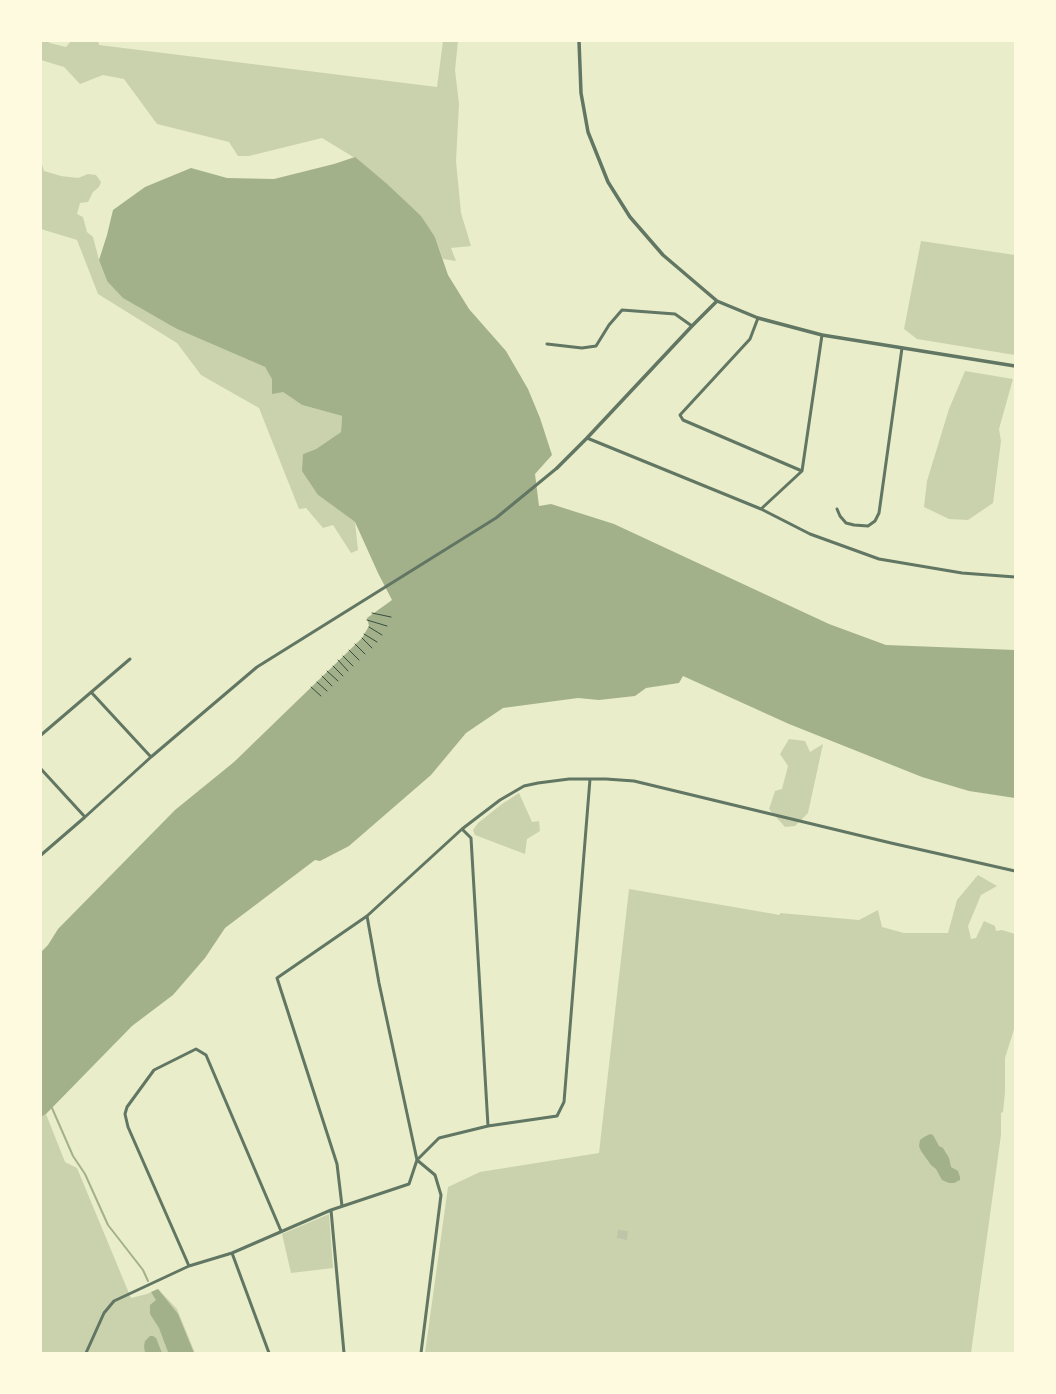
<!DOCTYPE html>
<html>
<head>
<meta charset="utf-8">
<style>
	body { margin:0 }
	#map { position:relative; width:1056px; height:1394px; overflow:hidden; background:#e9edc9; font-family:"PT Sans",sans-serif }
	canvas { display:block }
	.frame { position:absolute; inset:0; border:42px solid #fefae0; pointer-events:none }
</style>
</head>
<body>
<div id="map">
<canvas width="1056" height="1394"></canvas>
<div class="frame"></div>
</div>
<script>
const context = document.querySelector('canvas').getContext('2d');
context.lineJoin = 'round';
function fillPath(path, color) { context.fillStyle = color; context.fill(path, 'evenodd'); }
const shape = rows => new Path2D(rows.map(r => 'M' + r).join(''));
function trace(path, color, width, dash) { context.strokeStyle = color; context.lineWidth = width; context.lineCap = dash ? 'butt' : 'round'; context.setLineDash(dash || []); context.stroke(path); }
fillPath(shape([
	[41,41,48,41,50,43,66,47,71,41,98,41,99,45,437,87,443,41,458,41,455,70,459,104,456,161,461,213,471,246,451,248,456,261,443,259,435,237,385,182,355,158,322,138,249,156,238,156,229,142,157,124,124,79,103,75,80,84,64,67,41,60],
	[41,161,44,171,61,176,78,178,88,174,96,175,101,182,99,187,93,192,88,202,80,203,77,214,83,217,87,232,93,237,99,260,107,281,177,329,265,367,283,392,302,405,342,416,341,432,316,449,303,454,318,495,355,522,358,550,351,553,333,525,323,528,306,508,299,509,259,408,201,375,177,343,98,294,77,240,41,229],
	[921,241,1015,255,1015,355,917,339,904,329],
	[965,371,1013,379,999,429,1001,441,993,503,968,520,949,519,924,507,927,481,949,409],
	[789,739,805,741,810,752,823,744,808,813,795,826,785,827,769,809,775,791,782,789,788,766,780,754],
	[519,793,532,822,539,821,540,831,527,839,525,854,475,835,473,830,478,823,502,804],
	[978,875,997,886,981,895,968,926,971,939,976,938,984,921,995,926,996,931,1002,930,1015,934,1015,1026,1005,1058,1005,1092,1003,1112,1001,1113,1001,1135,971,1353,425,1353,448,1187,480,1172,599,1153,629,889,780,915,780,913,859,920,878,910,882,927,904,933,948,933,957,900],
	[46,1114,65,1162,77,1168,131,1298,147,1294,158,1289,177,1309,195,1353,41,1353,41,1117],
	[329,1214,333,1268,291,1273,282,1234]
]), '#cad2ad');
fillPath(shape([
	[355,157,385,182,421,216,435,237,448,275,469,309,506,351,528,389,540,418,552,455,535,474,539,506,551,504,614,524,829,624,886,645,1015,650,1015,798,969,791,922,777,789,724,683,676,679,683,646,688,635,696,599,700,578,698,503,708,466,733,431,775,349,846,320,861,315,860,225,928,205,958,173,995,132,1026,46,1114,41,1117,41,952,48,945,58,929,175,810,234,762,362,638,369,626,367,618,392,600,378,573,355,522,318,495,302,471,303,454,316,449,341,432,342,416,302,405,283,392,272,394,272,379,265,367,177,329,123,298,107,281,99,260,107,235,113,210,145,187,191,168,227,178,274,179,334,164],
	[930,1134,933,1135,939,1146,943,1148,949,1158,951,1167,958,1171,960,1177,960,1180,954,1183,949,1183,942,1180,936,1169,931,1165,921,1151,919,1146,920,1140,924,1137],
	[158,1289,178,1314,194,1353,169,1353,168,1352,159,1328,150,1314,150,1305,156,1300,151,1292],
	[150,1336,153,1336,156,1338,162,1353,145,1353,144,1346,145,1341]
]), '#a3b18a');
trace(shape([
	[52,1108,73,1156,85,1174,108,1225,143,1270,148,1281]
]), '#a3b18a', 2);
fillPath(shape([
	[618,1230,628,1231,627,1240,617,1238]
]), '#bcc5a7');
trace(shape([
	[372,613,391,617],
	[367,620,387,626],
	[369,627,382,635],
	[364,634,377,642],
	[362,638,372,648],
	[355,644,365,654],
	[349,650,359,660],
	[343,656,353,666],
	[338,660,348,671],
	[333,666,343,676],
	[327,671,338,681],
	[322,676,332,686],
	[317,682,327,691],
	[311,687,321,696]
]), '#344e41', 1);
trace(shape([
	[758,318,750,339,680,415,683,420,802,471],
	[547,344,582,348,596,346,609,325,622,310,675,314,692,326],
	[587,438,761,509,810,534,879,559,962,573,1015,577],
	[802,471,822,335],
	[761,509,802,471],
	[837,509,840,516,846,523,854,525,868,526,875,521,879,513,902,348],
	[91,692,151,757],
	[41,735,130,659],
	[41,769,85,817],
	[462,829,471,838,488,1126],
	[41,855,85,817,151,757,257,667,496,518,557,468],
	[367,916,379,983,417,1160,435,1175,441,1195,421,1353],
	[342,1206,337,1164,277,978,367,916,462,829,500,800,524,786,538,783,569,779,606,779,634,781,891,843,1015,871],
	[331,1210,344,1353],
	[232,1253,269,1353],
	[189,1266,128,1127,125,1114,127,1107,154,1070,196,1049,206,1055,281,1231],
	[86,1353,104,1313,114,1301,189,1266,232,1253,331,1210,409,1184,417,1160,439,1138,488,1126,557,1116,564,1102,590,779]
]), '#617663', 3);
trace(shape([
	[579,41,581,93,588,132,608,182,630,217,663,255,717,301,758,318,822,335,1015,366],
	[557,468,587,438,692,326,717,301]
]), '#617663', 3.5);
</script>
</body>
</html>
